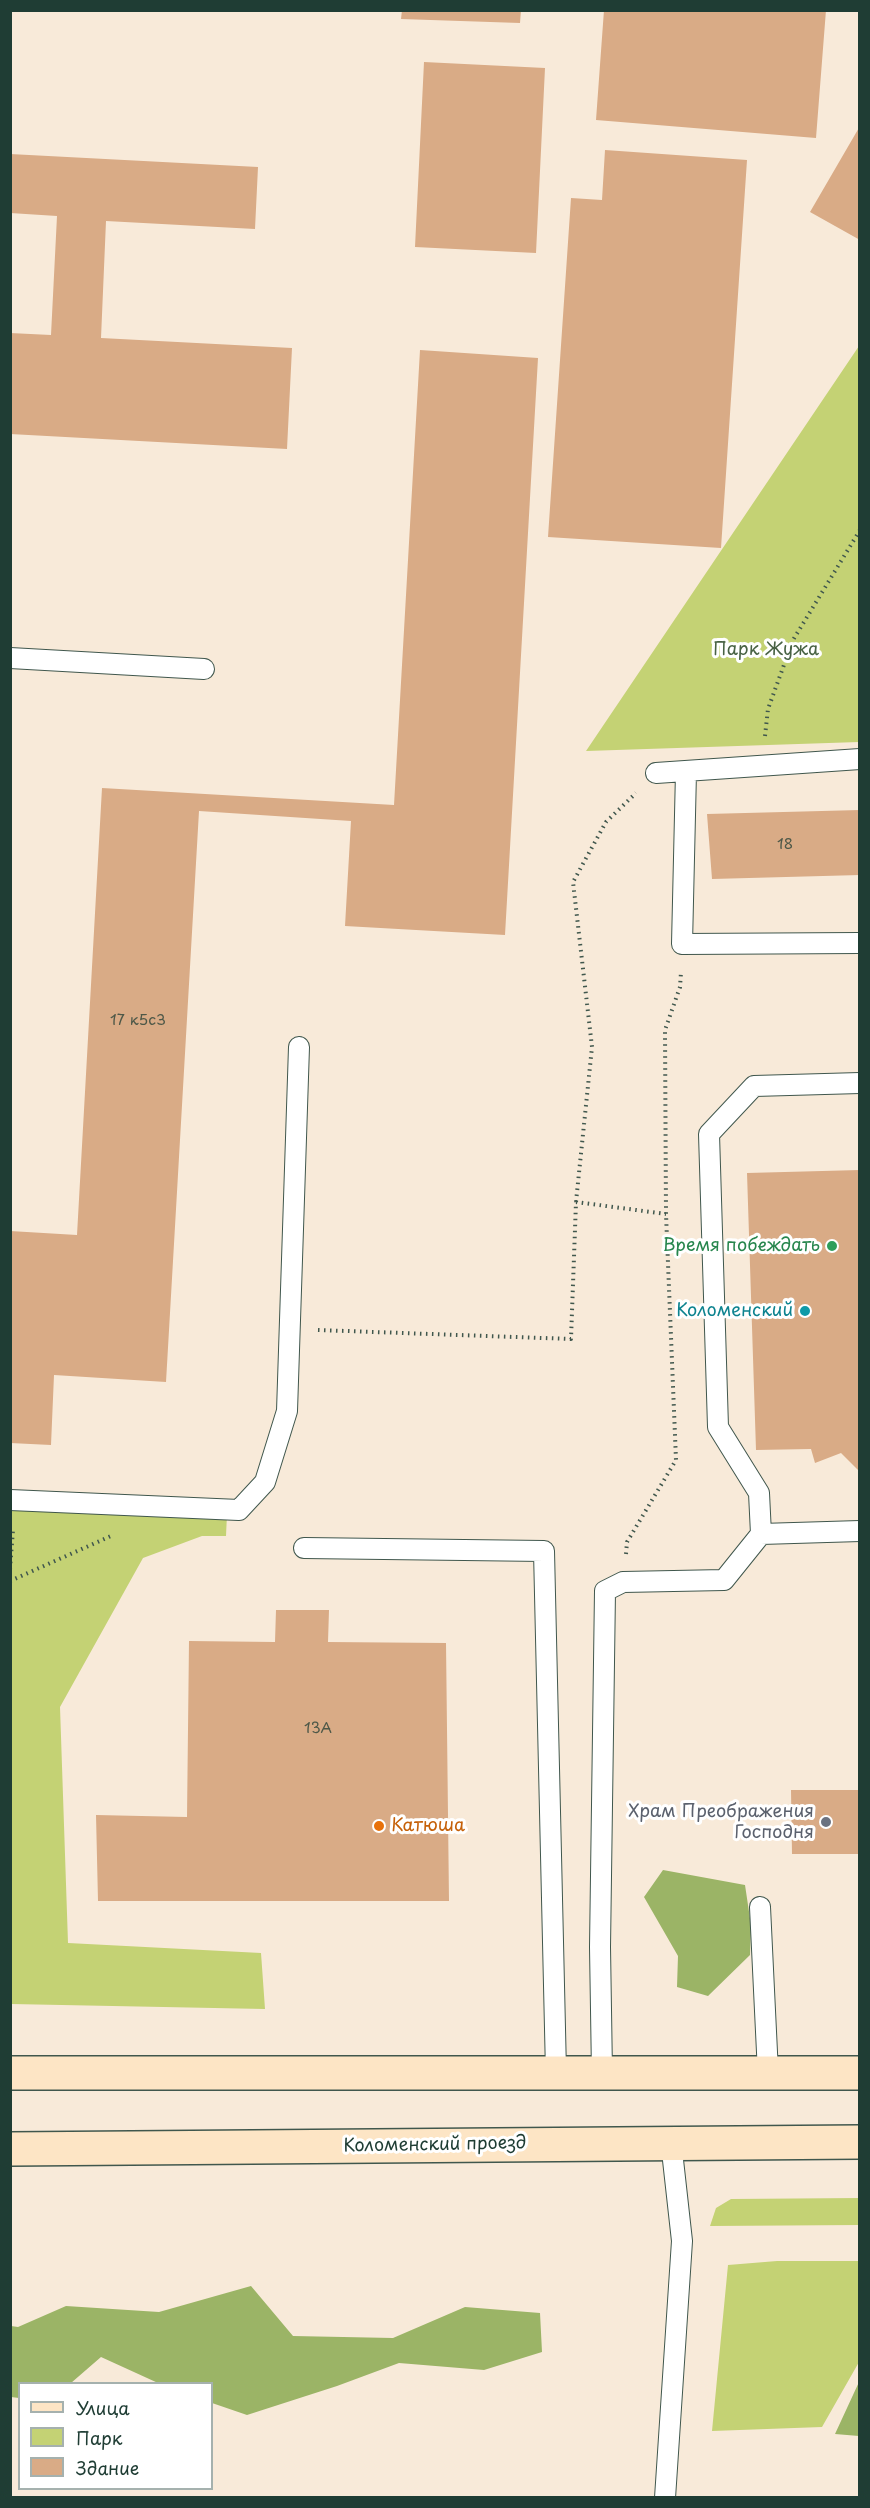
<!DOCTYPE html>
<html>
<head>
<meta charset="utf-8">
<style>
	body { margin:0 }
	#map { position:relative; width:870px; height:2508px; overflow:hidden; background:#f8ead9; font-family:"Playpen Sans",sans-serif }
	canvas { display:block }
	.frame { position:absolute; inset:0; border:12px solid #1f3d34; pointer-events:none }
	.legend { position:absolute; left:18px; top:2382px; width:195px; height:108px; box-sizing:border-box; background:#fff; border:2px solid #a5b1ae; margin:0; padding:8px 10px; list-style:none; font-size:18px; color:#1f3d34 }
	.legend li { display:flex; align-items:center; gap:12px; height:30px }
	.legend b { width:30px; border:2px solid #a5b1ae }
</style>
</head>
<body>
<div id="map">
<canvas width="870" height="2508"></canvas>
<div class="frame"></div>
<ul class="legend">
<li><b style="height:8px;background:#fde5c5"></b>Улица</li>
<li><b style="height:16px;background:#c4d274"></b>Парк</li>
<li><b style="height:16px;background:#d9ab86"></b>Здание</li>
</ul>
</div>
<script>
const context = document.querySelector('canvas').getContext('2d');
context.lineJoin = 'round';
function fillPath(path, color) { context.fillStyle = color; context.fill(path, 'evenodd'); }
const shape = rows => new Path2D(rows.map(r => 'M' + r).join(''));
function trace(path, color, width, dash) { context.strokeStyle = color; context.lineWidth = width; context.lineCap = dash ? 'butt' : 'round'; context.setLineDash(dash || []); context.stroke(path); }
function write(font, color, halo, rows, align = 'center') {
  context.font = font + ' "Playpen Sans",sans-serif'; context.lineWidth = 6; context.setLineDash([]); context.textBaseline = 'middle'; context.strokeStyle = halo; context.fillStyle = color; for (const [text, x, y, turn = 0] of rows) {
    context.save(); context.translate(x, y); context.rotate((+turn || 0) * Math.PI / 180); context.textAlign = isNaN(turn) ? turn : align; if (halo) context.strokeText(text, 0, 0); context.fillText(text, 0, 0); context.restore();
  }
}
fillPath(shape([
	[859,346,859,742,586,751],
	[10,1500,227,1514,226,1536,202,1536,143,1558,60,1707,68,1943,261,1953,265,2009,11,2004],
	[859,2198,859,2225,710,2226,716,2208,731,2199],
	[777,2261,859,2261,859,2362,822,2427,712,2431,728,2265]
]), '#c4d274');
fillPath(shape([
	[663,1870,745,1885,751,1925,750,1955,708,1996,677,1987,678,1956,644,1897],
	[251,2286,293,2336,393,2338,465,2307,540,2313,542,2352,484,2370,399,2363,337,2386,247,2415,212,2403,212,2384,158,2383,101,2357,71,2383,20,2384,19,2398,11,2397,11,2326,18,2327,66,2306,159,2312],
	[859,2382,859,2436,835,2434]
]), '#9bb466');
fillPath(shape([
	[402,10,521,10,520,23,401,19],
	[604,10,826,10,816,138,596,120],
	[424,62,545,68,536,253,415,247],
	[860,126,860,240,810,212],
	[605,150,747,160,721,548,548,537,571,198,602,200],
	[10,154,258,167,255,229,106,221,101,338,292,348,287,449,10,434,10,333,51,335,57,216,10,213],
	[420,350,538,358,505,935,345,926,351,821,199,811,166,1382,54,1375,51,1445,10,1443,10,1231,77,1235,102,788,394,805],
	[860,810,860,875,712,879,707,814],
	[860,1170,860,1472,841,1453,815,1463,811,1449,756,1450,747,1173],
	[276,1610,329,1610,328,1642,446,1643,449,1901,98,1901,96,1815,187,1817,189,1641,275,1642],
	[791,1790,860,1790,860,1854,792,1854]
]), '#d9ab86');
const service = shape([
	[10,658,204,669],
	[686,772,682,944,860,943],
	[656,773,860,759],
	[10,1500,239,1510,265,1482,287,1411,299,1047],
	[761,1534,860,1531],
	[304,1548,544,1551,556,2072],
	[760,1907,768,2073],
	[602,2073,600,1947,605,1591,623,1582,724,1580,761,1534,759,1493,718,1427,709,1134,754,1086,860,1083],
	[665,2498,682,2241,671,2142]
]);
const secondary = shape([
	[10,2073,860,2073],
	[10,2149,860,2142]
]);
trace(service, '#40574d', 22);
trace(secondary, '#40574d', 36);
trace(shape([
	[765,736,768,709,793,640,860,530],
	[576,1202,592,1047,573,882,606,822,636,793],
	[318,1330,571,1339,576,1202,666,1214],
	[626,1554,627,1542,676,1460,666,1214,665,1030,680,987,681,972],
	[10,1569,13,1530],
	[10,1581,111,1536]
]), '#40574d', 4, [1.5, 4.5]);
trace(service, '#fff', 20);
trace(secondary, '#fde5c5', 33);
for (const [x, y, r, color] of [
	[832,1246,6,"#2e9e5b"],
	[805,1311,6,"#0f9aa8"],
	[826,1822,6,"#6b7280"],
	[379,1826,6,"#e8710a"]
]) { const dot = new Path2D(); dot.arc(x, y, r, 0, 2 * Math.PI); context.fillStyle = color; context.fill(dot); trace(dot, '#fff', 2); }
write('15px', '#4e5848', null, [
	["18",785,845],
	["17 к5с3",138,1021],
	["13А",318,1729]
]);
write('18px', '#486244', '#fff', [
	["Парк Жужа",766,650]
]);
write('18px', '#27864d', '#fff', [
	["Время побеждать",820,1246]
], 'right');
write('18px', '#0d838f', '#fff', [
	["Коломенский",793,1311]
], 'right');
write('18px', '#5b616d', '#fff', [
	["Храм Преображения",814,1812],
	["Господня",814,1833]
], 'right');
write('18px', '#c56008', '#fff', [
	["Катюша",391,1826]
], 'left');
write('18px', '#1f3d34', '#fff', [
	["Коломенский проезд",435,2145,-1]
]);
</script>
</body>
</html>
